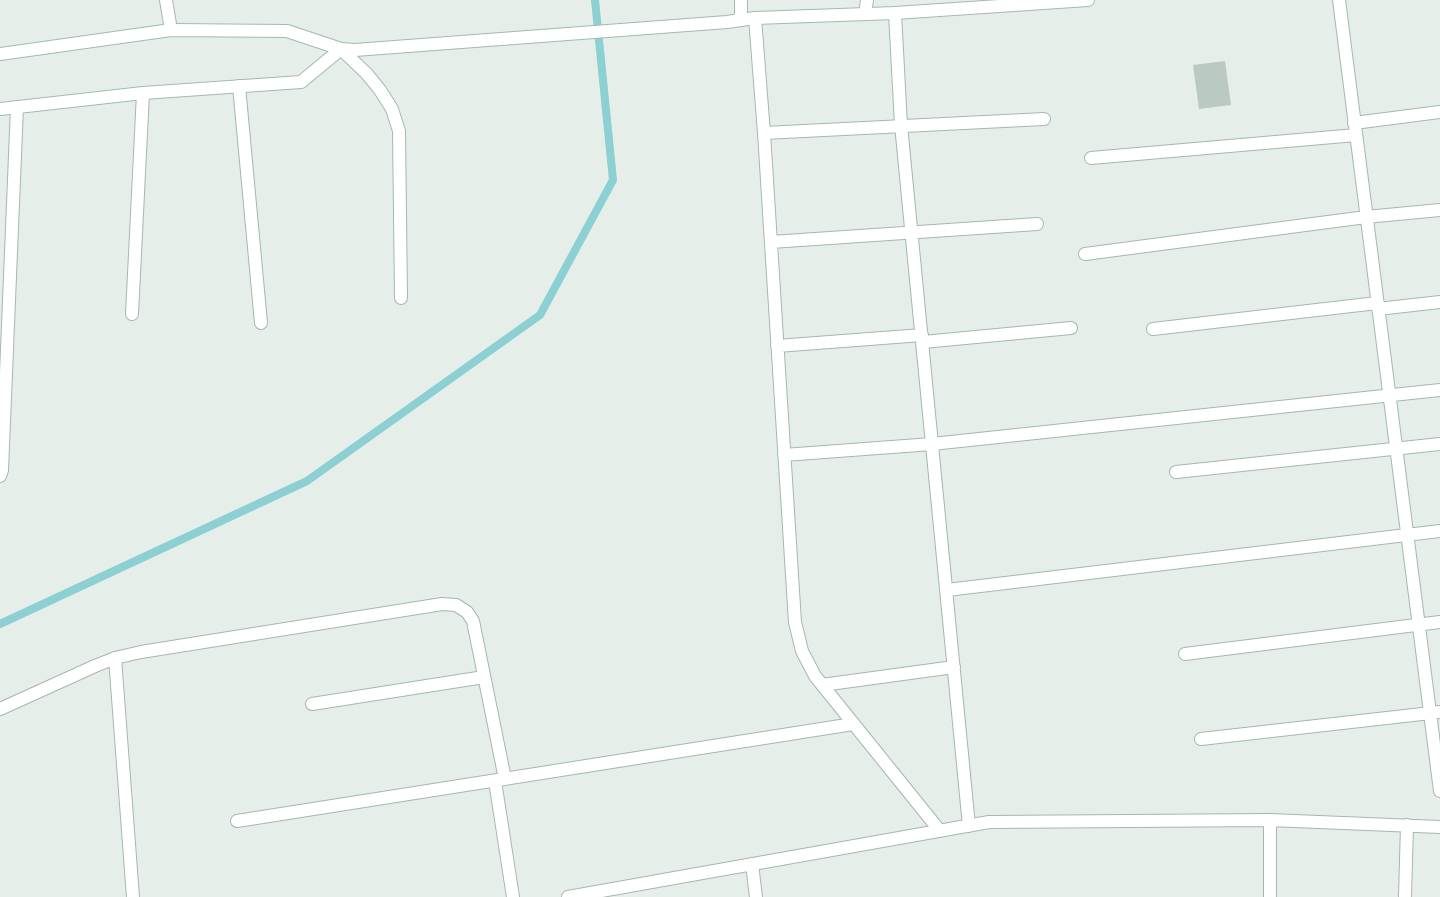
<!DOCTYPE html>
<html>
<head>
<meta charset="utf-8">
<style>
	body { margin:0 }
	canvas { display:block; background:#e5eee9 }
</style>
</head>
<body>
<canvas width="1440" height="897"></canvas>
<script>
const context = document.querySelector('canvas').getContext('2d');
context.lineJoin = 'round';
const shape = rows => new Path2D(rows.map(r => 'M' + r).join(''));
function trace(path, color, width, dash) { context.strokeStyle = color; context.lineWidth = width; context.lineCap = dash ? 'butt' : 'round'; context.setLineDash(dash || []); context.stroke(path); }
function fillPath(path, color) { context.fillStyle = color; context.fill(path, 'evenodd'); }
trace(shape([
	[0,624,307,481,540,315,613,180,595,0]
]), '#8cd0d4', 8);
fillPath(shape([
	[1225,61,1231,105,1199,109,1193,65]
]), '#bac9c2');
const service = shape([
	[341,49,367,74,380,90,392,109,399,131,401,298],
	[239,86,261,323]
]);
const minor = shape([
	[166,0,171,30],
	[741,0,741,20],
	[1339,0,1440,791],
	[895,13,901,125,969,826],
	[865,14,867,0],
	[755,18,764,133,795,622,802,651,815,676,940,831],
	[1354,123,1440,112],
	[764,133,1044,119],
	[1091,158,1356,135],
	[771,242,1037,224],
	[1085,254,1366,217,1440,210],
	[1378,309,1440,302],
	[132,314,143,93],
	[1153,329,1377,303],
	[923,342,1071,328],
	[777,346,922,335],
	[784,455,932,444,1440,390],
	[1176,472,1440,444],
	[0,476,2,470,17,107],
	[947,590,1440,531],
	[1185,654,1440,622],
	[115,658,133,897],
	[822,685,954,667],
	[312,704,484,677],
	[0,709,95,666,115,658,141,652,442,604,456,605,467,612,473,621,505,779],
	[1201,739,1440,712],
	[495,781,513,897],
	[1270,820,1270,897],
	[237,821,853,724],
	[752,864,756,897],
	[568,897,989,822,1270,820,1440,827],
	[1405,897,1407,825]
]);
const secondary = shape([
	[0,54,171,30,287,31,341,49,355,50,727,22,755,18,895,13,1088,0],
	[0,109,143,93,301,82,341,49]
]);
trace(service, '#a7b7b0', 14);
trace(minor, '#a7b7b0', 14);
trace(secondary, '#a3bab0', 14);
trace(service, '#fff', 12);
trace(minor, '#fff', 12);
trace(secondary, '#fff', 12);
</script>
</body>
</html>
